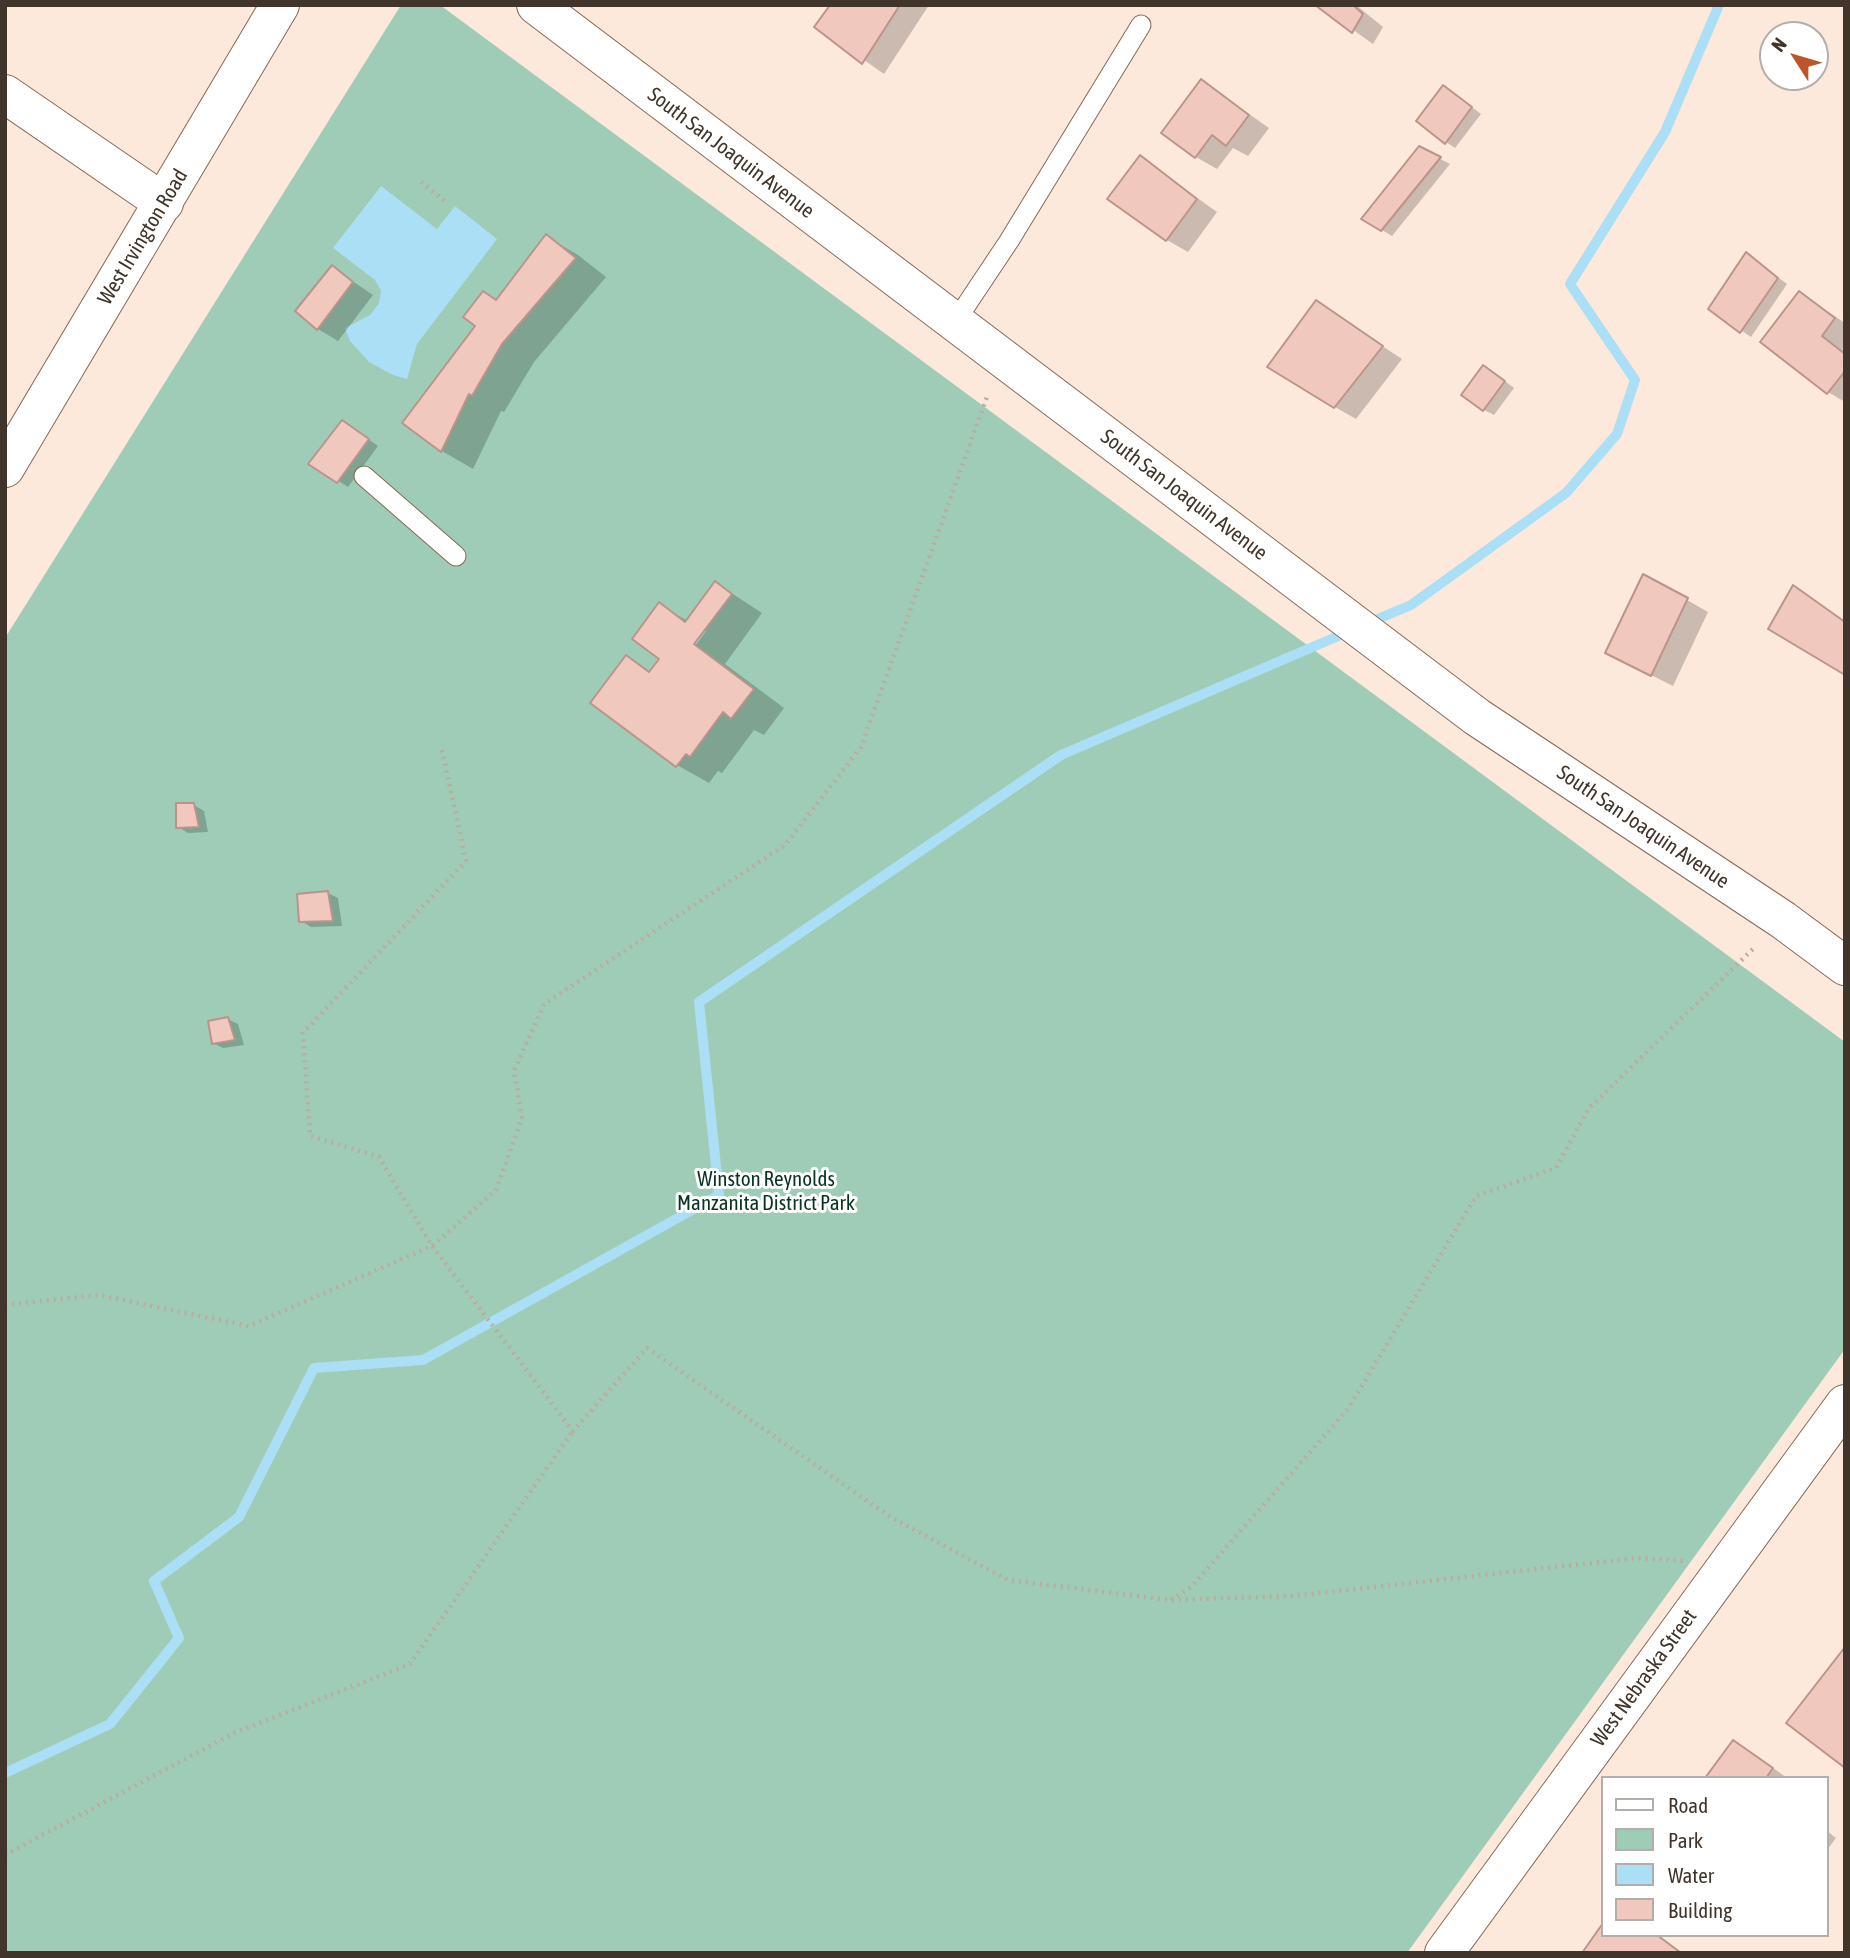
<!DOCTYPE html>
<html>
<head>
<meta charset="utf-8">
<style>
	body { margin:0 }
	#map { position:relative; width:1850px; height:1958px; overflow:hidden; background:#fde9db; font-family:"Asap Condensed",sans-serif }
	canvas { display:block }
	.frame { position:absolute; inset:0; border:7px solid #41342b; pointer-events:none }
	.legend { position:absolute; left:1601px; top:1776px; width:228px; height:161px; box-sizing:border-box; background:#fff; border:2px solid #b3aeaa; margin:0; padding:9px 12px; list-style:none; font-size:21px; color:#41342b }
	.legend li { display:flex; align-items:center; gap:14px; height:35px }
	.legend b { width:35px; border:2px solid #b3aeaa }
	.north { position:absolute; left:1759px; top:21px; width:70px; height:70px; box-sizing:border-box; background:#fff; border:2px solid #b3aeaa; border-radius:50%; rotate:307deg; font-size:19px; font-weight:700; line-height:28px; text-align:center; color:#41342b }
	.north::after { content:''; display:block; margin:auto; width:24px; height:32px; background:#bc5628; clip-path:polygon(50% 0,100% 100%,50% 72%,0 100%) }
</style>
</head>
<body>
<div id="map">
<canvas width="1850" height="1958"></canvas>
<div class="frame"></div>
<ul class="legend">
<li><b style="height:9px;background:#fff"></b>Road</li>
<li><b style="height:19px;background:#9fccb6"></b>Park</li>
<li><b style="height:19px;background:#aadff5"></b>Water</li>
<li><b style="height:19px;background:#f0c8bd"></b>Building</li>
</ul>
<div class="north">N</div>
</div>
<script>
const context = document.querySelector('canvas').getContext('2d');
context.lineJoin = 'round';
function fillPath(path, color) { context.fillStyle = color; context.fill(path, 'evenodd'); }
const shape = rows => new Path2D(rows.map(r => 'M' + r).join(''));
function trace(path, color, width, dash) { context.strokeStyle = color; context.lineWidth = width; context.lineCap = dash ? 'butt' : 'round'; context.setLineDash(dash || []); context.stroke(path); }
function write(font, color, halo, rows, align = 'center') {
  context.font = font + ' "Asap Condensed",sans-serif'; context.lineWidth = 6; context.setLineDash([]); context.textBaseline = 'middle'; context.strokeStyle = halo; context.fillStyle = color; for (const [text, x, y, turn = 0] of rows) {
    context.save(); context.translate(x, y); context.rotate((+turn || 0) * Math.PI / 180); context.textAlign = isNaN(turn) ? turn : align; if (halo) context.strokeText(text, 0, 0); context.fillText(text, 0, 0); context.restore();
  }
}
fillPath(shape([
	[401,5,440,5,1845,1042,1845,1349,1407,1953,5,1953,5,638]
]), '#9fccb6');
fillPath(shape([
	[381,186,437,229,455,206,497,239,417,344,407,379,393,375,369,362,350,341,345,328,370,315,379,303,381,291,375,280,333,248]
]), '#aadff5');
fillPath(shape([
	[832,5,929,5,884,74,817,27],
	[1318,5,1356,5,1383,27,1373,44],
	[1202,81,1269,128,1248,156,1233,148,1217,169,1196,157],
	[1453,93,1481,114,1455,148,1446,142],
	[1419,148,1450,164,1392,236,1364,219],
	[1140,157,1217,212,1188,252,1167,240],
	[547,237,578,255,606,277,534,362,504,412,501,411,473,469,442,451,497,301],
	[1747,254,1787,284,1751,337,1710,309],
	[333,268,373,295,338,341,318,329],
	[1800,293,1845,323,1845,345,1842,349,1845,351,1845,402,1828,392],
	[1317,303,1402,359,1356,419,1335,407],
	[1494,373,1514,388,1494,415,1484,410],
	[352,428,378,446,348,487,311,463],
	[716,583,762,613,725,664,784,708,764,735,754,730,722,773,718,771,709,783,677,765,626,657,651,672,661,658,659,605,688,621],
	[702,631,706,631,690,653,688,650],
	[1793,587,1845,621,1845,673],
	[1687,600,1708,612,1673,686,1607,653],
	[194,805,204,811,208,832,188,833,178,827],
	[328,893,338,898,342,926,311,927,301,921],
	[228,1019,238,1024,244,1045,223,1048,213,1043],
	[1733,1742,1754,1754,1787,1778,1707,1778],
	[1827,1831,1836,1838,1827,1850],
	[1603,1926,1603,1935,1658,1935,1683,1953,1584,1953]
]), '#0003');
trace(shape([
	[1368,623,1411,605,1566,493,1617,434,1635,380,1570,284,1665,132,1719,5],
	[5,1773,110,1724,179,1638,154,1581,239,1517,314,1368,423,1360,719,1195,699,1002,1061,755,1350,631]
]), '#aadff5', 10);
const building = shape([
	[830,5,900,5,862,64,814,27,830,5],
	[1315,5,1353,5,1363,14,1352,33,1315,5],
	[1201,79,1249,115,1226,146,1212,135,1195,158,1161,133,1201,79],
	[1443,85,1472,107,1445,144,1416,121,1443,85],
	[1419,146,1441,157,1381,231,1361,219,1419,146],
	[1140,155,1197,199,1166,241,1107,199,1140,155],
	[546,234,576,258,502,344,472,396,469,394,441,452,402,423,475,326,463,317,483,291,496,300,546,234],
	[1746,252,1778,278,1740,333,1708,309,1746,252],
	[332,265,353,282,317,330,295,311,332,265],
	[1799,291,1835,318,1822,336,1845,354,1845,371,1827,394,1760,342,1799,291],
	[1316,300,1383,346,1334,408,1267,367,1316,300],
	[1483,365,1505,381,1483,411,1461,395,1483,365],
	[342,420,369,439,337,483,308,464,342,420],
	[1643,574,1688,598,1651,676,1605,653,1643,574],
	[715,581,732,594,694,644,754,689,731,719,723,712,690,757,686,754,676,767,590,703,626,655,649,672,659,659,632,639,659,602,685,622,715,581],
	[1793,585,1845,622,1845,675,1768,629,1793,585],
	[176,803,194,803,199,827,176,828,176,803],
	[328,891,333,921,299,922,297,894,328,891],
	[228,1017,235,1040,212,1044,208,1021,228,1017],
	[1845,1647,1845,1768,1786,1723,1845,1647],
	[1733,1740,1773,1768,1766,1778,1705,1778,1733,1740],
	[1603,1923,1603,1935,1657,1935,1681,1953,1582,1953,1603,1923]
]);
fillPath(building, '#f0c8bd');
trace(building, '#ba948a', 2);
const service = shape([
	[955,322,1009,241,1141,25],
	[364,476,456,556]
]);
const minor = shape([
	[536,5,1477,717,1783,920,1845,966],
	[5,94,164,203]
]);
const tertiary = shape([
	[1444,1953,1845,1404]
]);
const secondary = shape([
	[5,468,280,5]
]);
trace(service, '#866955', 21);
trace(minor, '#866955', 40);
trace(tertiary, '#866955', 40);
trace(secondary, '#866955', 40);
trace(shape([
	[421,182,446,202],
	[442,750,466,861,303,1033,310,1136,379,1157,432,1246,573,1431,647,1348,889,1516,1008,1580,1170,1600,1292,1596,1637,1558,1683,1561],
	[5,1305,99,1295,249,1326,432,1246,496,1190,522,1118,514,1071,544,1004,785,845,861,747,988,394],
	[1171,1600,1191,1587,1348,1409,1476,1196,1556,1168,1589,1108,1755,947],
	[5,1855,234,1733,410,1664,573,1431]
]), '#bcab9f', 4.5, [2, 5]);
trace(service, '#fff', 19);
trace(minor, '#fff', 38);
trace(tertiary, '#fff', 38);
trace(secondary, '#fff', 38);
write('21px', '#41342b', '#fff', [
	["South San Joaquin Avenue",731,153,37],
	["West Irvington Road",143,237,-59],
	["South San Joaquin Avenue",1184,495,37],
	["South San Joaquin Avenue",1643,827,34],
	["West Nebraska Street",1644,1678,-54]
]);
write('21px', '#073323', '#fff', [
	["Winston Reynolds",766,1179],
	["Manzanita District Park",766,1203]
]);
</script>
</body>
</html>
